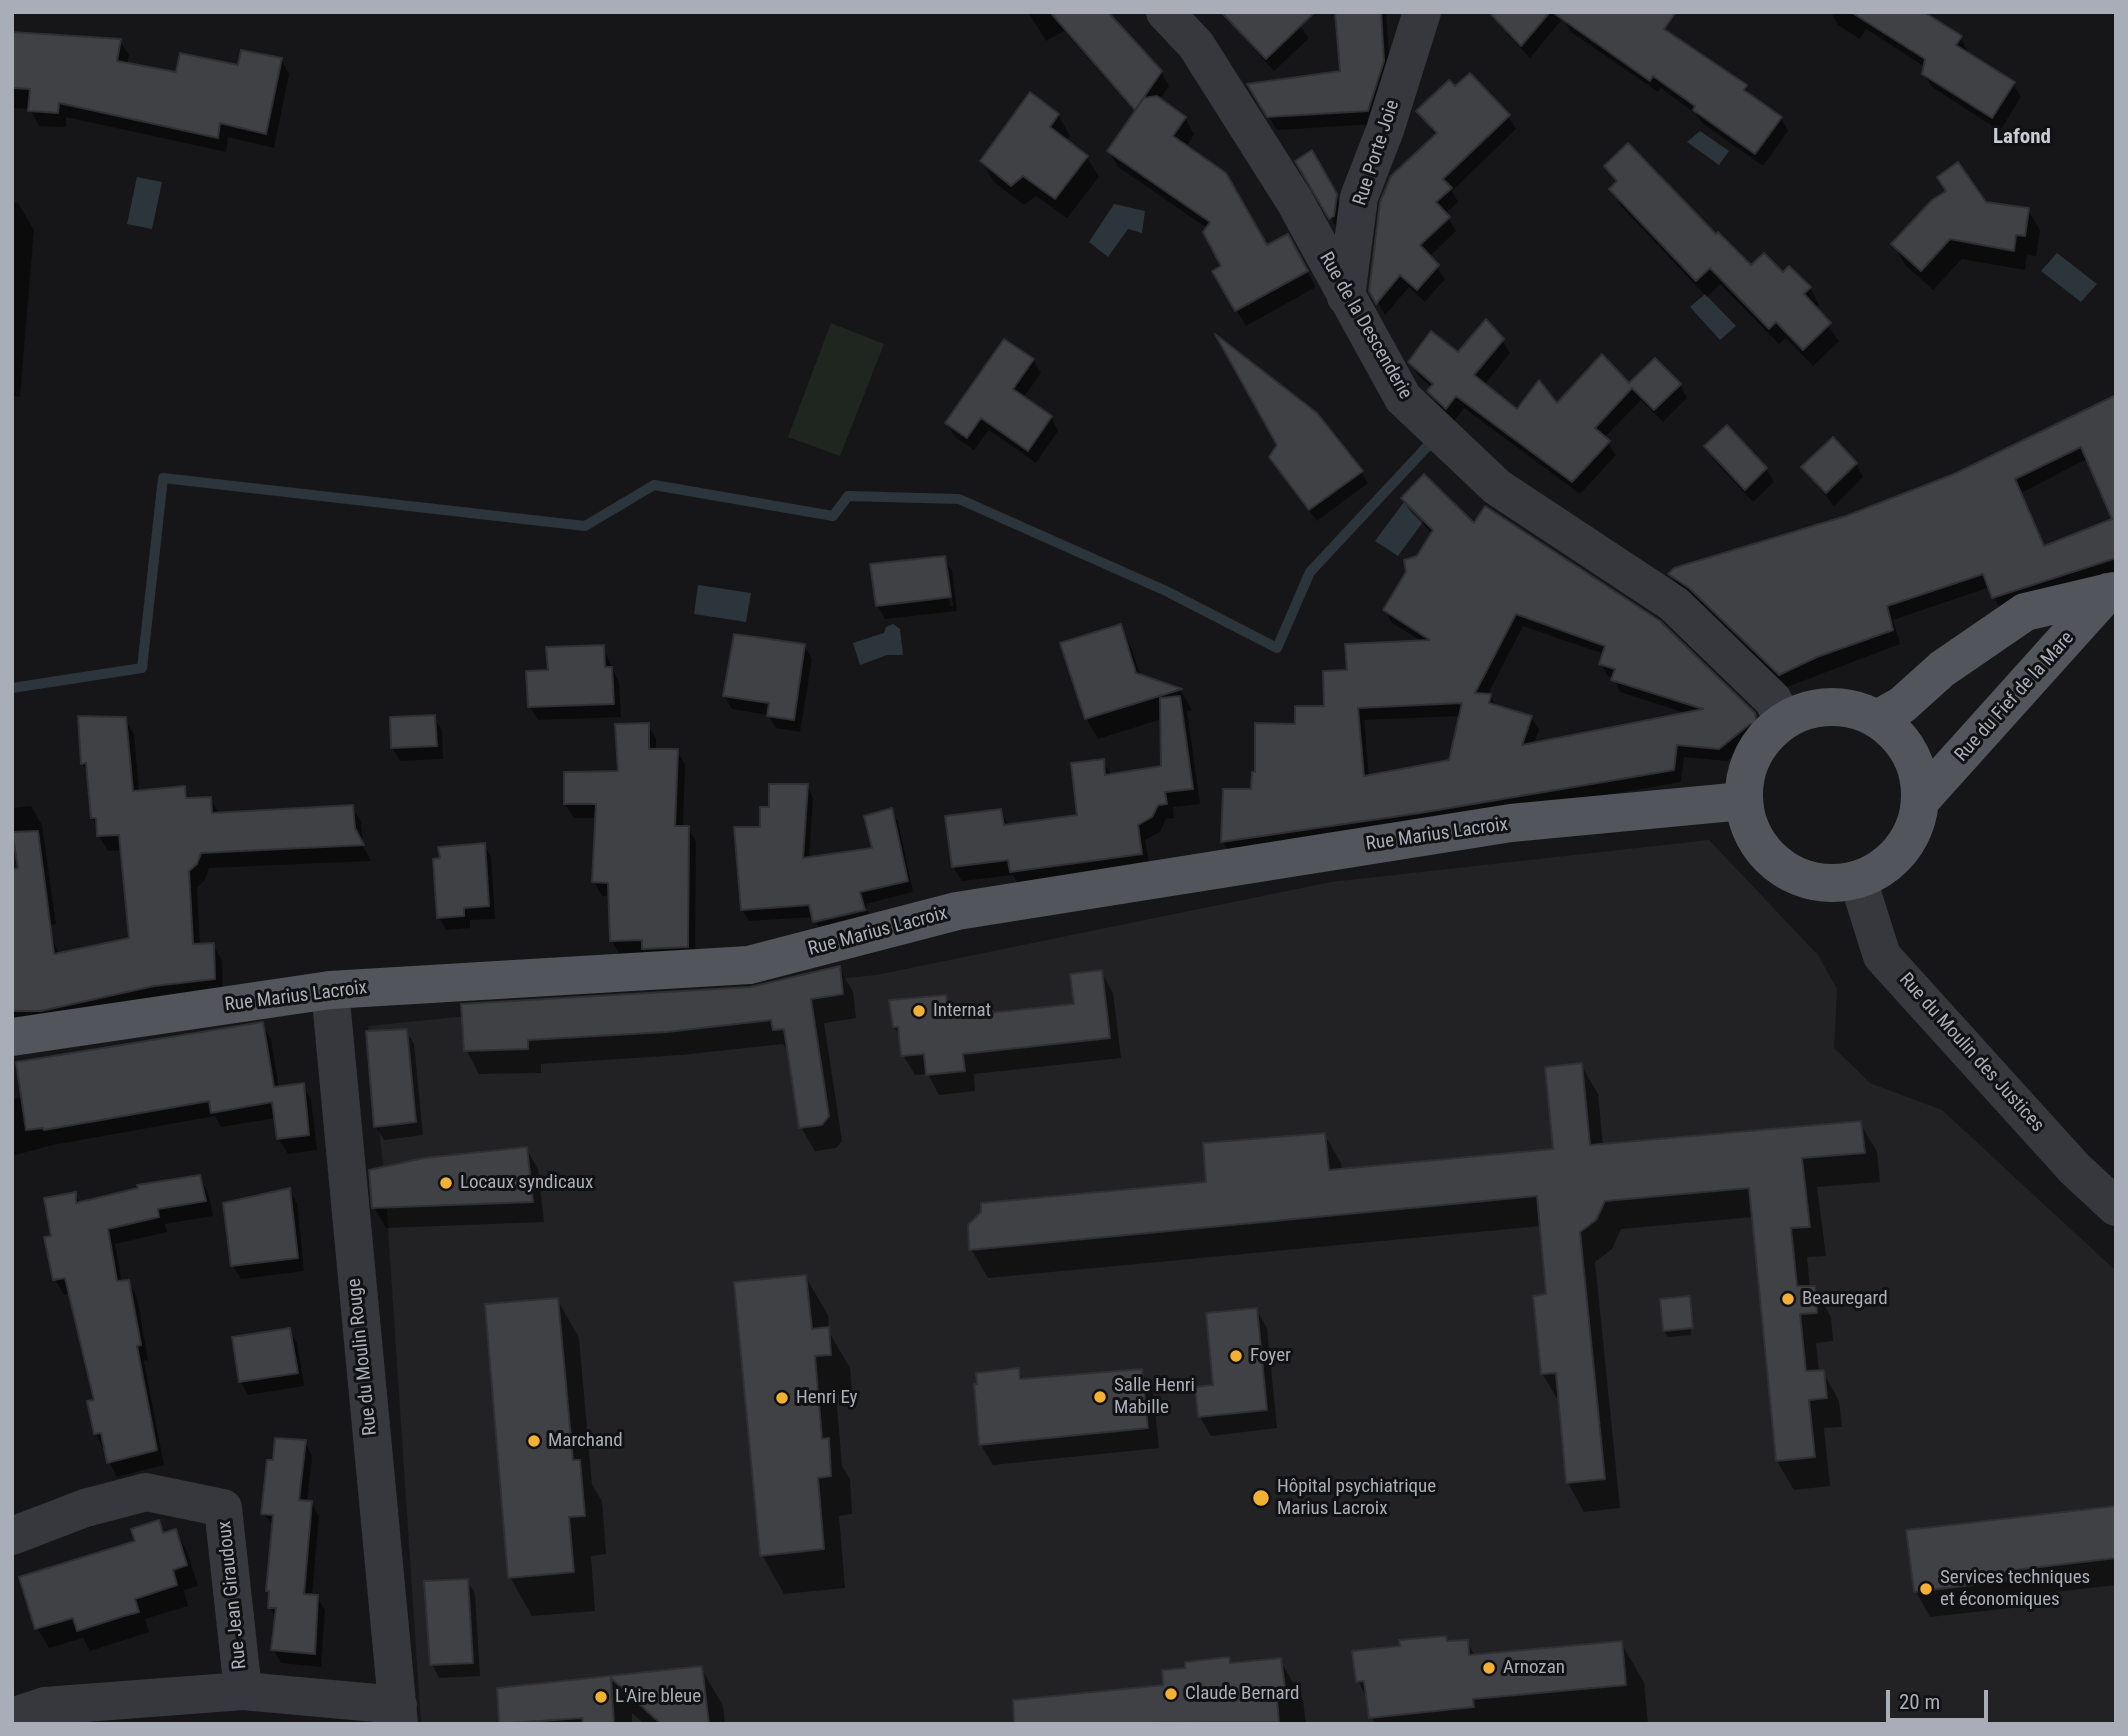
<!DOCTYPE html>
<html>
<head>
<meta charset="utf-8">
<style>
	body { margin:0 }
	#map { position:relative; width:2128px; height:1736px; overflow:hidden; background:#161618; font-family:"Roboto Condensed",sans-serif }
	canvas { display:block }
	.frame { position:absolute; inset:0; border:14px solid #a8adb8; pointer-events:none }
	.scale { position:absolute; left:1886px; top:1690px; width:102px; height:32px; box-sizing:border-box; border:4px solid #a8adb8; border-top:0; padding-left:9px; font-size:21px; line-height:24px; white-space:nowrap; color:#a8adb8; -webkit-text-stroke:5px #111113; paint-order:stroke }
</style>
</head>
<body>
<div id="map">
<canvas width="2128" height="1736"></canvas>
<div class="frame"></div>
<div class="scale">20 m</div>
</div>
<script>
const context = document.querySelector('canvas').getContext('2d');
context.lineJoin = 'round';
function fillPath(path, color) { context.fillStyle = color; context.fill(path, 'evenodd'); }
const shape = rows => new Path2D(rows.map(r => 'M' + r).join(''));
function trace(path, color, width, dash) { context.strokeStyle = color; context.lineWidth = width; context.lineCap = dash ? 'butt' : 'round'; context.setLineDash(dash || []); context.stroke(path); }
function write(font, color, halo, rows, align = 'center') {
  context.font = font + ' "Roboto Condensed",sans-serif'; context.lineWidth = 6; context.setLineDash([]); context.textBaseline = 'middle'; context.strokeStyle = halo; context.fillStyle = color; for (const [text, x, y, turn = 0] of rows) {
    context.save(); context.translate(x, y); context.rotate((+turn || 0) * Math.PI / 180); context.textAlign = isNaN(turn) ? turn : align; if (halo) context.strokeText(text, 0, 0); context.fillText(text, 0, 0); context.restore();
  }
}
fillPath(shape([
	[1709,840,1818,955,1837,989,1834,1048,1870,1083,1942,1110,2116,1271,2116,1724,421,1724,385,1183,368,1026,876,975,1331,882]
]), '#222225');
fillPath(shape([
	[831,323,884,344,840,456,788,437]
]), '#1e261f');
fillPath(shape([
	[1700,131,1729,151,1719,165,1687,142],
	[137,177,162,182,152,229,127,224],
	[1114,204,1145,211,1142,233,1128,229,1108,257,1089,242],
	[2057,253,2097,284,2081,302,2041,271],
	[1705,294,1736,326,1720,340,1690,307],
	[1404,502,1426,518,1398,556,1375,541],
	[698,585,751,593,746,622,694,614],
	[893,624,900,629,903,655,887,655,860,665,853,643,884,633,886,627]
]), '#2c353c');
fillPath(shape([
	[1028,12,1077,12,1161,72,1169,86,1159,100,1185,118,1194,134,1186,147,1266,247,1287,236,1316,287,1246,326,1214,272,1223,266,1207,228,1118,167,1109,151,1136,113,1064,31,1046,41],
	[1221,12,1289,12,1309,38,1274,71],
	[1338,12,1386,12,1391,75,1375,124,1277,130,1257,98,1342,73],
	[1495,12,1561,12,1745,86,1752,98,1781,118,1788,131,1763,166,1702,123,1696,114,1661,88,1658,92,1571,32,1563,18,1530,58,1508,35],
	[1831,12,1921,12,1961,38,1968,51,1966,54,2013,84,2021,97,2000,131,1932,87,1924,74,1925,67,1866,29,1860,39,1838,25],
	[12,33,120,41,129,55,127,65,178,74,281,59,289,74,274,148,228,137,226,152,66,117,66,127,39,126,30,109,12,108],
	[1031,95,1058,115,1070,136,1066,141,1087,157,1099,177,1067,218,1036,196,1024,205,994,182,982,162],
	[1418,111,1508,116,1516,129,1452,191,1458,202,1445,214,1456,231,1429,257,1445,279,1425,302,1409,287,1385,315,1371,290,1436,136],
	[1311,152,1343,208,1338,230,1297,161],
	[1606,166,1716,237,1751,268,1783,274,1810,288,1819,305,1815,309,1839,341,1813,366,1786,338,1779,344,1720,284,1707,297,1621,206,1611,189,1616,184],
	[12,202,18,203,34,230,20,397,12,396],
	[1985,203,2028,210,2040,230,2036,256,2027,255,2025,270,1962,259,1933,290,1905,265,1894,244],
	[1502,340,1510,353,1484,385,1517,412,1557,405,1629,386,1680,385,1687,398,1663,422,1641,400,1604,438,1616,455,1580,494,1464,408,1454,421,1437,404,1429,391,1432,388,1418,375,1410,362,1459,355],
	[1033,360,1041,373,1023,398,1051,417,1058,431,1036,463,989,430,974,450,955,437,947,424],
	[2116,397,2102,451,2021,493,2045,547,2114,520,2116,508,2116,574,2001,611,1990,587,1893,620,1900,644,1787,687,1699,601,1678,587,1670,574,1675,569,1884,504,2004,454],
	[1706,447,1766,469,1774,482,1753,502,1714,460],
	[1856,464,1863,477,1834,506,1803,468],
	[1278,469,1361,472,1368,483,1317,521],
	[1403,499,1474,526,1659,622,1756,719,1764,737,1758,736,1727,761,1684,757,1681,782,1478,817,1230,854,1223,842,1297,726,1325,707,1348,672,1423,642,1392,623,1385,610,1433,534,1410,511],
	[1523,626,1604,654,1601,664,1608,676,1614,678,1620,692,1688,714,1533,745,1539,730,1531,717,1497,707,1490,696,1487,696],
	[1461,716,1450,761,1369,776,1364,720],
	[944,558,952,571,957,611,885,619,877,605],
	[945,570,949,570,953,606,950,606],
	[1120,626,1131,647,1141,677,1181,691,1192,710,1187,711,1200,804,1173,807,1174,818,1166,819,1160,832,1145,840,1150,868,1020,887,1013,875,962,881,953,867,1000,811,1009,826,1079,817,1103,761,1111,775,1163,767,1162,719,1098,739,1086,718],
	[804,646,812,659,800,732,776,728,768,715,732,709,724,696],
	[603,647,619,683,621,717,538,720,530,707,549,671],
	[434,717,442,730,443,759,400,761,392,748],
	[125,719,134,734,139,792,184,788,190,799,210,798,219,814,352,807,361,822,363,846,371,861,209,868,205,880,197,888,200,945,213,945,222,960,223,995,12,1028,12,940,50,934,60,955,131,939,122,850,108,851,99,836,93,818,89,774,82,763],
	[648,725,656,739,656,751,677,751,685,765,683,828,688,828,696,842,695,961,620,955,612,941,610,896,602,896,594,882,597,818,574,818,565,804,620,772],
	[807,786,813,798,809,859,874,849,891,810,898,822,913,892,866,904,867,908,816,919,816,922,814,917,749,921,742,909,762,829,770,808],
	[31,806,42,825,56,924,37,927,17,853,12,854,12,808],
	[484,845,491,857,495,919,470,920,470,928,446,930,439,917,442,860],
	[868,911,870,922,822,933,816,923],
	[839,968,853,992,856,1018,824,1023,842,1141,836,1148,815,1151,801,1127,788,1053,783,1044,681,1055,541,1064,541,1073,479,1074,466,1050],
	[1101,972,1113,993,1121,1058,974,1074,975,1091,939,1095,928,1074,915,1075,903,1055,901,1039,894,1027,945,997,957,1018,1076,1006],
	[262,1024,271,1039,279,1088,303,1085,311,1100,317,1150,288,1154,279,1139,276,1118,221,1127,215,1116,53,1145,12,1156,12,1100],
	[406,1031,414,1044,423,1135,384,1140,376,1127,368,1033],
	[1581,1065,1598,1094,1603,1146,1860,1123,1877,1152,1880,1182,1817,1187,1826,1256,1807,1257,1810,1288,1814,1288,1831,1317,1833,1341,1816,1343,1819,1372,1823,1372,1839,1401,1842,1427,1824,1428,1830,1486,1794,1490,1777,1461,1753,1217,1621,1229,1612,1249,1595,1262,1620,1508,1584,1512,1568,1483,1559,1402,1542,1373,1548,1296,1541,1226,988,1278,971,1249,1208,1184,1324,1134,1341,1163,1342,1171,1555,1150],
	[526,1148,538,1169,544,1222,386,1228,374,1207],
	[199,1177,208,1192,213,1216,165,1224,167,1232,115,1244,122,1282,128,1281,137,1297,148,1360,144,1361,164,1465,117,1477,96,1434,89,1402,96,1402,87,1357,81,1346,70,1293,64,1295,55,1279,53,1238,75,1194,81,1204],
	[289,1190,297,1203,304,1271,241,1279,233,1266],
	[805,1276,828,1315,829,1332,850,1368,852,1394,836,1395,842,1466,850,1479,852,1514,839,1516,845,1588,784,1594,762,1555],
	[1689,1298,1691,1335,1668,1337,1664,1331],
	[557,1299,579,1338,592,1485,602,1501,606,1554,591,1556,595,1611,532,1616,510,1577],
	[1256,1309,1267,1328,1277,1428,1211,1436,1200,1417],
	[289,1330,297,1343,304,1386,248,1395,241,1382],
	[1018,1370,1024,1381,1141,1371,1153,1391,1159,1448,993,1465,981,1445,979,1386],
	[305,1442,312,1456,307,1502,311,1502,319,1516,312,1596,317,1597,325,1610,321,1667,281,1663,273,1649,276,1619,270,1607,268,1591,274,1527,263,1513,274,1461],
	[2116,1508,2116,1585,2019,1596,2020,1607,1930,1617,1916,1592],
	[158,1522,165,1534,175,1531,187,1551,198,1586,184,1590,188,1606,145,1619,149,1632,90,1651,83,1638,49,1648,37,1628],
	[467,1580,475,1594,480,1676,439,1678,432,1664],
	[1467,1642,1475,1656,1621,1643,1644,1682,1648,1724,1374,1724,1368,1700,1358,1681,1448,1643],
	[1228,1659,1231,1664,1280,1660,1303,1700,1306,1724,1016,1724,1165,1686,1187,1669],
	[701,1668,723,1706,725,1724,644,1724,632,1713,632,1724,501,1724,498,1690]
]), '#0007');
trace(shape([
	[12,688,142,668,163,478,585,526,654,485,833,516,848,496,959,499,1166,591,1277,648,1310,572,1437,436]
]), '#2c353c', 10);
const building = shape([
	[1050,12,1108,12,1162,71,1135,110,1050,12],
	[1221,12,1315,12,1266,59,1221,12],
	[1335,12,1381,12,1384,61,1368,111,1267,117,1247,84,1340,71,1335,12],
	[1489,12,1550,12,1521,46,1489,12],
	[1552,12,1676,12,1664,29,1747,85,1744,90,1782,117,1755,154,1693,110,1695,106,1653,76,1650,81,1552,12],
	[1851,12,1924,12,1962,36,1956,45,2015,82,1992,118,1922,74,1925,59,1851,12],
	[12,32,121,39,117,61,176,72,180,53,238,65,241,50,282,58,266,134,220,123,218,138,59,103,58,113,28,111,30,89,12,88,12,32],
	[1470,73,1510,115,1443,179,1452,188,1436,202,1450,217,1420,245,1439,265,1417,290,1400,275,1376,304,1369,291,1380,202,1391,176,1437,133,1416,111,1449,80,1455,86,1470,73],
	[1030,92,1059,114,1050,127,1088,156,1055,199,1023,176,1011,186,980,161,1030,92],
	[1157,96,1186,117,1173,136,1226,173,1267,245,1288,234,1308,271,1235,311,1212,271,1221,266,1203,232,1210,222,1107,151,1144,98,1157,96],
	[1628,143,1716,234,1718,232,1751,265,1764,253,1783,272,1789,266,1811,287,1804,294,1831,323,1803,350,1776,322,1769,329,1710,268,1696,281,1609,189,1617,181,1604,166,1628,143],
	[1312,150,1337,194,1334,216,1329,219,1295,161,1312,150],
	[1958,162,1986,202,2029,208,2025,236,2016,235,2014,251,1950,239,1921,271,1891,244,1932,200,1946,191,1937,177,1958,162],
	[1486,319,1504,339,1474,375,1517,409,1539,380,1557,403,1602,354,1629,383,1655,358,1681,384,1654,410,1632,388,1595,428,1610,441,1572,482,1456,396,1446,409,1427,391,1433,384,1408,362,1431,331,1458,352,1486,319],
	[1215,334,1317,413,1363,471,1309,510,1269,457,1277,445,1215,334],
	[1004,339,1034,359,1013,389,1052,416,1028,451,981,418,967,438,945,423,1004,339],
	[2116,395,2116,558,1992,598,1983,574,1887,606,1893,630,1817,657,1779,675,1689,588,1668,574,1674,568,1846,516,1954,474,2116,395],
	[2081,447,2112,519,2044,546,2015,479,2081,447],
	[1727,425,1767,468,1745,490,1704,446,1727,425],
	[1833,437,1857,463,1826,493,1801,467,1833,437],
	[1424,474,1474,523,1485,506,1660,621,1755,713,1757,726,1750,724,1719,749,1677,745,1674,770,1420,813,1221,842,1223,789,1251,789,1252,772,1255,772,1255,723,1295,724,1295,706,1324,706,1323,671,1347,670,1345,644,1430,640,1383,610,1406,572,1404,560,1417,556,1433,530,1401,498,1424,474],
	[1516,614,1605,646,1599,664,1615,669,1611,680,1703,709,1522,745,1532,716,1489,703,1491,694,1475,693,1516,614],
	[1462,703,1449,760,1364,776,1358,708,1462,703],
	[945,556,951,597,876,606,870,564,945,556],
	[1121,624,1136,673,1182,689,1085,719,1060,643,1121,624],
	[734,634,805,644,794,720,767,716,769,703,723,696,734,634],
	[604,645,605,667,612,667,614,704,528,707,526,671,548,670,546,647,604,645],
	[1180,696,1193,789,1165,792,1167,804,1158,805,1152,817,1138,825,1142,854,1010,872,1008,860,952,867,945,816,1001,809,1004,825,1077,815,1071,763,1104,759,1105,775,1161,766,1160,698,1180,696],
	[435,715,437,746,391,748,390,717,435,715],
	[78,716,126,717,133,791,185,786,186,798,211,797,212,813,353,805,355,828,364,845,201,853,197,864,189,871,193,944,214,943,215,979,154,986,41,1011,12,1011,12,869,18,868,12,832,38,831,54,954,129,938,119,835,97,836,96,818,91,818,86,763,81,764,78,716],
	[649,723,649,749,678,749,675,826,689,826,688,947,642,949,642,940,610,941,608,883,592,882,596,804,564,804,564,772,618,771,615,724,649,723],
	[769,784,808,784,803,858,872,848,864,816,892,808,908,881,860,892,865,910,813,922,809,905,741,910,734,827,760,827,760,807,769,807,769,784],
	[485,843,489,906,464,908,464,916,437,918,433,859,440,858,438,847,485,843],
	[840,966,843,994,811,999,829,1116,822,1125,799,1128,784,1029,773,1030,771,1020,667,1032,528,1040,528,1049,464,1051,461,1004,750,987,840,966],
	[1102,970,1110,1038,963,1054,965,1071,926,1075,924,1054,901,1056,898,1027,893,1027,889,1000,946,995,949,1017,1074,1004,1070,974,1102,970],
	[263,1022,274,1087,304,1083,309,1135,277,1139,272,1102,211,1113,209,1101,44,1130,43,1128,26,1130,16,1062,263,1022],
	[407,1029,416,1122,374,1127,366,1031,407,1029],
	[1582,1063,1590,1145,1861,1121,1865,1153,1802,1158,1810,1227,1791,1228,1797,1286,1815,1286,1817,1313,1800,1314,1806,1371,1824,1370,1827,1398,1809,1400,1815,1457,1776,1461,1749,1188,1605,1201,1596,1220,1580,1232,1605,1479,1566,1483,1556,1373,1541,1374,1533,1296,1546,1294,1537,1196,969,1250,968,1225,981,1212,981,1203,1206,1182,1203,1143,1325,1133,1329,1170,1553,1149,1545,1067,1582,1063],
	[527,1147,533,1202,372,1208,369,1170,424,1158,527,1147],
	[200,1175,206,1201,158,1209,159,1217,108,1229,117,1281,129,1280,141,1345,137,1346,157,1450,107,1463,101,1433,94,1434,87,1401,94,1400,65,1278,53,1280,44,1237,51,1236,44,1198,76,1192,76,1203,138,1188,137,1185,200,1175],
	[290,1188,298,1258,231,1266,223,1203,290,1188],
	[806,1275,812,1329,829,1327,831,1355,815,1356,822,1439,829,1438,831,1476,818,1478,824,1549,760,1556,734,1282,806,1275],
	[1690,1296,1693,1328,1663,1331,1660,1299,1690,1296],
	[558,1298,573,1460,580,1460,585,1516,569,1517,574,1572,508,1578,485,1304,558,1298],
	[1257,1308,1267,1410,1198,1417,1195,1387,1213,1385,1206,1313,1257,1308],
	[290,1328,298,1373,239,1382,232,1337,290,1328],
	[1019,1368,1020,1379,1142,1369,1148,1428,979,1445,974,1384,977,1384,976,1373,1019,1368],
	[275,1438,306,1440,299,1500,312,1501,304,1594,318,1595,315,1654,271,1650,276,1608,268,1608,269,1591,266,1591,273,1515,261,1514,267,1460,273,1460,275,1438],
	[2116,1506,2116,1558,2006,1571,2006,1581,1914,1592,1906,1530,2116,1506],
	[159,1520,163,1533,176,1529,187,1565,173,1570,177,1585,135,1599,139,1612,124,1616,77,1631,73,1618,35,1629,19,1577,135,1541,131,1529,159,1520],
	[468,1579,473,1663,430,1665,424,1581,468,1579],
	[1446,1636,1447,1641,1468,1640,1469,1655,1622,1641,1626,1685,1473,1699,1474,1707,1369,1718,1364,1681,1356,1682,1352,1651,1400,1646,1399,1640,1446,1636],
	[1229,1657,1230,1663,1281,1658,1285,1688,1276,1689,1279,1722,1014,1724,1013,1700,1163,1685,1162,1670,1185,1668,1185,1662,1229,1657],
	[702,1666,709,1724,661,1724,611,1678,614,1724,583,1724,582,1718,499,1724,497,1688,702,1666]
]);
fillPath(building, '#404145');
trace(building, '#303034', 2);
trace(shape([
	[1165,12,1196,45,1294,200,1403,398,1497,487,1674,604,1773,700,1783,720],
	[1346,297,1359,197,1385,130,1422,12],
	[1858,880,1882,956,2075,1169,2116,1207],
	[330,990,399,1724],
	[12,1536,85,1508,146,1492,223,1508,243,1691],
	[12,1717,45,1706,243,1691,398,1705]
]), '#37383d', 38);
trace(shape([
	'1744 795a88 88 0 1 1 176 0a88 88 0 1 1-176 0Z',
	[1877,719,1902,705,1942,669,2025,612,2114,591],
	[1921,800,2108,592],
	[12,1037,330,990,749,965,957,911,1511,823,1743,801]
]), '#53555c', 38);
for (const [x, y, r, color] of [
	[919,1011,7,"#f2b134"],
	[446,1183,7,"#f2b134"],
	[1788,1299,7,"#f2b134"],
	[1236,1356,7,"#f2b134"],
	[1100,1397,7,"#f2b134"],
	[782,1398,7,"#f2b134"],
	[534,1441,7,"#f2b134"],
	[1261,1498,9,"#f2b134"],
	[1926,1589,7,"#f2b134"],
	[1489,1668,7,"#f2b134"],
	[1171,1694,7,"#f2b134"],
	[601,1697,7,"#f2b134"]
]) { const dot = new Path2D(); dot.arc(x, y, r, 0, 2 * Math.PI); context.fillStyle = color; context.fill(dot); trace(dot, '#111113', 2.5); }
write('19px', '#a8adb8', '#111113', [
	["Rue Porte Joie",1377,153,-72],
	["Rue de la Descenderie",1365,326,60],
	["Rue du Fief de la Mare",2015,697,-48],
	["Rue Marius Lacroix",1437,835,-8],
	["Rue Marius Lacroix",878,932,-15],
	["Rue Marius Lacroix",296,997,-7],
	["Rue du Moulin des Justices",1971,1053,48],
	["Rue du Moulin Rouge",363,1357,-96],
	["Rue Jean Giraudoux",233,1595,-96]
]);
write('19px', '#a8adb8', '#111113', [
	["Internat",933,1011],
	["Locaux syndicaux",460,1183],
	["Beauregard",1802,1299],
	["Foyer",1250,1356],
	["Salle Henri",1114,1386],
	["Mabille",1114,1408],
	["Henri Ey",796,1398],
	["Marchand",548,1441],
	["Hôpital psychiatrique",1277,1487],
	["Marius Lacroix",1277,1509],
	["Services techniques",1940,1578],
	["et économiques",1940,1600],
	["Arnozan",1503,1668],
	["Claude Bernard",1185,1694],
	["L'Aire bleue",615,1697]
], 'left');
write('bold 21px', '#c9ccd4', '#111113', [
	["Lafond",2022,138]
]);
</script>
</body>
</html>
